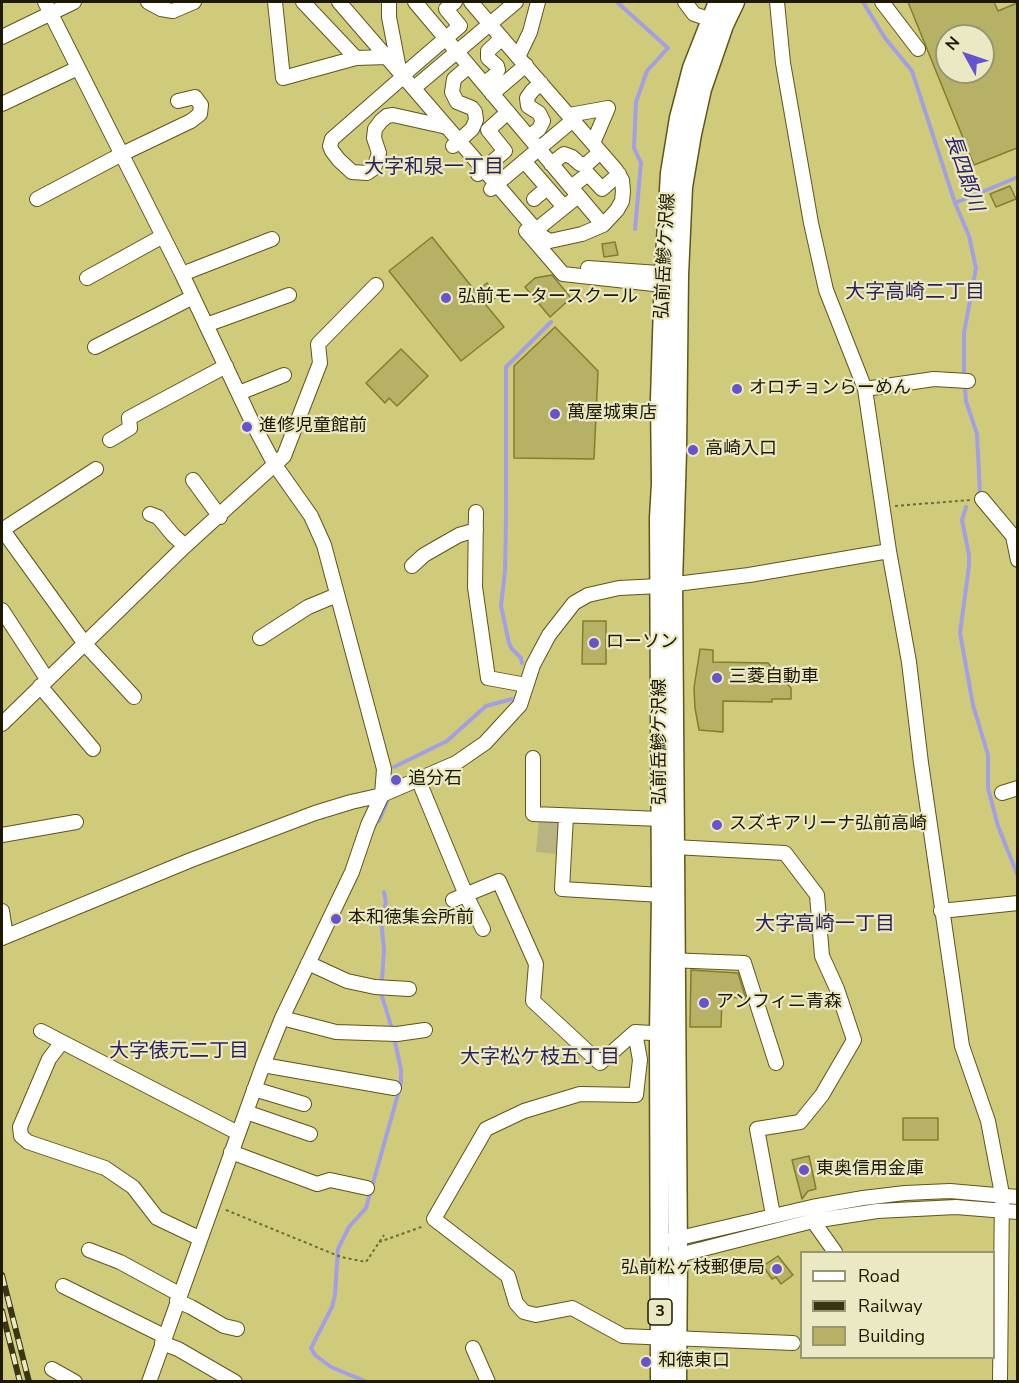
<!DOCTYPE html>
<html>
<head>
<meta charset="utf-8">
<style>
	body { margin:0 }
	#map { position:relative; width:1019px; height:1383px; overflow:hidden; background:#d0ca7b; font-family:"Nunito Sans",sans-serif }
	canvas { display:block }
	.frame { position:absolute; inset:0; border:3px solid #1c1900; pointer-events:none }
	.legend { position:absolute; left:800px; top:1251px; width:195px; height:108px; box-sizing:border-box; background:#ebe9c3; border:2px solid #989675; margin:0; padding:8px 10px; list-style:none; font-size:18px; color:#1c1900 }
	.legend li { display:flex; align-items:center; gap:12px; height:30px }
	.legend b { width:30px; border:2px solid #989675 }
	.north { position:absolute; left:935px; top:24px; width:60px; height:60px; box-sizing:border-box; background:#ebe9c3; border:2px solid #989675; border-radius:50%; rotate:310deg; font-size:16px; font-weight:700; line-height:24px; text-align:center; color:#1c1900 }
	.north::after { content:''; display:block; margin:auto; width:21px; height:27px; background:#6654ce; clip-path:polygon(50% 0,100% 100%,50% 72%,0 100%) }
</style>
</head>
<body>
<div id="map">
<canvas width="1019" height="1383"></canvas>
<div class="frame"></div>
<ul class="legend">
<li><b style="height:8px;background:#fff"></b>Road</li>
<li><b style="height:8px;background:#393514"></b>Railway</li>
<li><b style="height:16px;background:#b6b165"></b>Building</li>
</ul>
<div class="north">N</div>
</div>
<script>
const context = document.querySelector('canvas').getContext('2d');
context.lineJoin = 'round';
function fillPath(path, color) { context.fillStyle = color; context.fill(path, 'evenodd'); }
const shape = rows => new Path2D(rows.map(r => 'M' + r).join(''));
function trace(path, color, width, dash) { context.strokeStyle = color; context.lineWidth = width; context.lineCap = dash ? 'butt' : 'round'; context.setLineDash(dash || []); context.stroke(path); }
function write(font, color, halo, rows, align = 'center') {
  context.font = font + ' "Nunito Sans","Noto Sans JP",sans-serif'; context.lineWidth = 4.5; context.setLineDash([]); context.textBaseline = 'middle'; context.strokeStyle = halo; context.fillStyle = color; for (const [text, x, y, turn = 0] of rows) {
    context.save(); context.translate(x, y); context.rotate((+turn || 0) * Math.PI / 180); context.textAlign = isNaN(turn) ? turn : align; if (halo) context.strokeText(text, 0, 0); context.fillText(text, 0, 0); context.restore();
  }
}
fillPath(shape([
	[539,820,559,821,557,854,536,852]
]), '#b7b481');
trace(shape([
	[617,2,668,48,647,71,636,102,634,148,641,163,635,229],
	[863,2,885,38,912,71,955,203,969,236,976,268,964,333,964,372],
	[955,203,1018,177],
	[965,388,966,401,977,434,980,493],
	[966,507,962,520,969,555,969,566,960,633,973,705,988,755,988,788,998,826,1018,876],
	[522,663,521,658,512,649,509,643,501,606,505,571,506,519,506,367,551,322],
	[394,767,447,741,486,706,512,699],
	[379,821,387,802],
	[384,892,386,902,381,919,384,950,381,993,392,1029],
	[367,1382,331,1367,315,1355,311,1348,332,1307,335,1295,338,1249,349,1227,366,1208,395,1105,401,1083,401,1070,394,1037]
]), '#a2a0e4', 4);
const building = shape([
	[908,2,994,2,998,11,1017,3,1017,148,974,165,908,2],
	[947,36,983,36,983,72,947,72,947,36],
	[1010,186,1016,199,996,207,990,194,1010,186],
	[432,237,476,292,487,283,498,296,486,305,504,327,461,361,389,271,432,237],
	[615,242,618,255,604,257,602,244,615,242],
	[552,275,571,298,550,317,525,287,535,278,552,275],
	[555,327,598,371,594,459,514,458,514,366,555,327],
	[401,349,428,376,397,406,389,398,385,403,366,383,401,349],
	[583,621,606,621,606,664,582,664,583,621],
	[700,649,713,650,713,662,768,663,791,688,791,699,772,699,772,702,723,701,723,732,699,730,695,708,694,688,700,649],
	[691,970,738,973,746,999,722,996,721,1027,690,1027,691,970],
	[903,1118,938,1118,938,1140,903,1140,903,1118],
	[809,1156,816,1189,808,1191,802,1199,792,1160,809,1156],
	[778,1256,793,1275,781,1284,776,1277,772,1279,763,1266,778,1256]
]);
fillPath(building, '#b6b165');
trace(building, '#837d2d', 1.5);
const minor = shape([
	[45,2,182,274,253,424,275,465,311,516,324,545,384,769,382,795,368,825,352,872,282,1018,263,1065,149,1382],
	[148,2,161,9,173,11,194,2],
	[275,2,283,78,356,58,387,57],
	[303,2,356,58],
	[339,2,536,230,543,237,550,241,582,234,603,225,617,210,622,201,623,191,622,180,616,170,518,57,530,32,538,2],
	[389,2,389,17,399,69],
	[415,2,603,225],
	[471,2,518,57],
	[685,2,694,14,720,23],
	[777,2,783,63,811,223,826,290,865,389,889,551,909,662,921,763,962,1046,988,1121,1002,1194,1000,1382],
	[882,2,918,49],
	[2,37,74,2],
	[403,75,460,26,446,9,455,2],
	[404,76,332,139,330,146,332,151,339,160,352,172,367,173,374,168,379,153,374,138,375,129,381,121,387,116,393,115,447,127],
	[484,84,495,75,498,70,497,66,488,58,488,51,502,38],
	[414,88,516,2],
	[492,94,526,65],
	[2,104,78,68],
	[569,115,608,108,593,143],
	[529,137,539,129,543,121,539,113,528,106,527,98,532,91,541,83],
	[453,146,472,129,476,120,475,112,472,108,457,102,452,92,454,79,469,66],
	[524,161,564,207],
	[551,164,564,154,572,157,580,164,587,164,600,152],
	[478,174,505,151,488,130,508,112],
	[571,187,588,174,602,189,619,174],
	[491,189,573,120],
	[37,199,122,154,191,121,200,114,201,105,195,97,178,101],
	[534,199,547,188],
	[526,231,563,274,672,286],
	[531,234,578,196],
	[588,268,673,274],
	[182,274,272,239],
	[87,278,163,236],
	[206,325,289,295],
	[95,347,193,297],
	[865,389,934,379,968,381],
	[239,393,284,375],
	[110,440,130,428,129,418,226,366],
	[193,480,220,517],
	[982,499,1013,536,1018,560],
	[476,512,475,587,488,678,526,685],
	[150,514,158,517,173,535,185,546],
	[2,529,85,644,134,697],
	[2,530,96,469],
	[412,566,424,555,459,535,476,530],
	[2,610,47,679],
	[260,638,308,607,337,595],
	[40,686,93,749],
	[2,724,185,546,284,456,320,363,318,344,376,285],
	[533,758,533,814,661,819],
	[418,779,466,895,483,929],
	[1002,793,1018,788],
	[566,816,562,889,661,895],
	[2,835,76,822],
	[674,847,785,853,817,895,822,956,837,989,854,1040,822,1095,800,1122,757,1129,773,1215],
	[453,900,499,881,536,964,533,1001,600,1063,635,1032],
	[2,911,6,936],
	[941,911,1018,903],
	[2,938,191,860,315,813,351,802,382,795,456,763,485,743,520,705,533,665,549,635,574,603,588,595,619,588,660,586,749,575,889,551],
	[668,960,744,963,776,1063],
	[308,963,347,981,375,987,409,989],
	[282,1018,336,1032,397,1034,425,1030],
	[41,1031,238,1133],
	[668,1034,635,1032,640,1060,636,1095,580,1094,524,1111,486,1129,434,1219,508,1276,516,1303,524,1312,536,1315,572,1308,623,1336,793,1343],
	[62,1042,49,1059,20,1127,21,1136,28,1142,105,1168,133,1187,157,1218,199,1238],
	[263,1065,394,1088],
	[254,1089,304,1104],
	[246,1112,310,1134],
	[231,1152,317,1184,330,1180,367,1188],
	[813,1221,835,1252],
	[671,1240,812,1207,863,1198,905,1193,950,1191,1018,1197],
	[89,1250,120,1262,179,1294],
	[671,1257,813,1221,877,1211,956,1207,1018,1212],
	[63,1286,164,1336],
	[177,1301,191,1307,224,1326,237,1329],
	[162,1343,178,1349,235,1382],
	[473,1348,488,1382],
	[52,1369,75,1382]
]);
const major = shape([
	[660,1382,659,1033,661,895,659,518,661,484,660,399,664,274,670,173,679,118,692,68,718,2],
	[677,1382,678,1255,673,584,677,451,679,275,683,187,692,134,702,89,724,25,735,2]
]);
trace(minor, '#5c571a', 16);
trace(major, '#5c571a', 21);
trace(shape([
	[895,506,970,500],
	[226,1210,341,1257,366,1262,384,1235],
	[379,1242,424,1226]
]), '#706b39', 2, [3, 3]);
trace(minor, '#fff', 14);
trace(major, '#fff', 18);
const rail = shape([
	[2,1275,29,1382],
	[2,1311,20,1382]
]);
trace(rail, '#393514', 6);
trace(rail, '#ebe9c3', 4, [11]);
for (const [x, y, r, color] of [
	[446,298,6,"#6654ce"],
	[737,389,6,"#6654ce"],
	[555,414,6,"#6654ce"],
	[247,427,6,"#6654ce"],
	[693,450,6,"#6654ce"],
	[594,643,6,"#6654ce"],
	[717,678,6,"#6654ce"],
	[396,780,6,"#6654ce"],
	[717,825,6,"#6654ce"],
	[336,919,6,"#6654ce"],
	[704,1003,6,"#6654ce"],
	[804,1170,6,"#6654ce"],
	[777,1269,6,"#6654ce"],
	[646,1362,6,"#6654ce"]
]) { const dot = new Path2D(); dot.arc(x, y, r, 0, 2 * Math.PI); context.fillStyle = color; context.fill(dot); trace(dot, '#ebe9c3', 2); }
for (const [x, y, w] of [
	[660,1312,24]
]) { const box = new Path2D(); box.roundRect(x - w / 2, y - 13, w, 26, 4.5); context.fillStyle = '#ebe9c3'; context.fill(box); trace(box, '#1c1900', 1.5); }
write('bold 16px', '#1c1900', null, [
	["3",660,1312]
]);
write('18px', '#1c1900', '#ebe9c3', [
	["弘前岳鰺ケ沢線",666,256,-87],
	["弘前岳鰺ケ沢線",661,742,-90]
]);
write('18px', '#1c1900', '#ebe9c3', [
	["弘前モータースクール",458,298],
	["オロチョンらーめん",749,389],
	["萬屋城東店",567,414],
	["進修児童館前",259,427],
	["高崎入口",705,450],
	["ローソン",606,643],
	["三菱自動車",729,678],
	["追分石",408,780],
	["スズキアリーナ弘前高崎",729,825],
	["本和徳集会所前",348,919],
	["アンフィニ青森",716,1003],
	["東奥信用金庫",816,1170],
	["弘前松ヶ枝郵便局",765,1269,"right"],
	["和徳東口",658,1362]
], 'left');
write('20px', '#281f59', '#ebe9c3', [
	["大字和泉一丁目",434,168],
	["大字高崎二丁目",915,293],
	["大字高崎一丁目",825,925],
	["大字俵元二丁目",179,1052],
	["大字松ケ枝五丁目",540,1058]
]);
write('italic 20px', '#2f206e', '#ebe9c3', [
	["長四郎川",963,173,71]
]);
</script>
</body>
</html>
